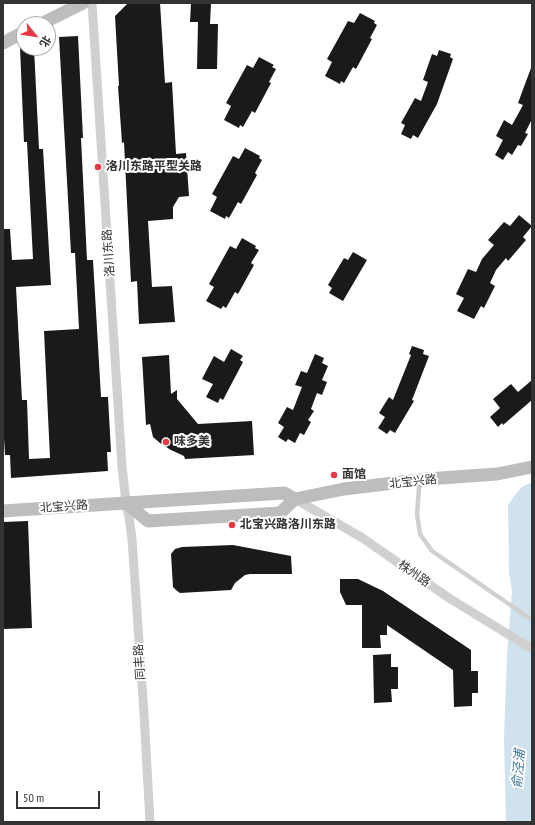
<!DOCTYPE html>
<html>
<head>
<meta charset="utf-8">
<style>
	body { margin:0 }
	#map { position:relative; width:535px; height:825px; overflow:hidden; background:#fff; font-family:"PT Sans Narrow","Noto Sans SC",sans-serif }
	canvas { display:block }
	.frame { position:absolute; inset:0; border:4px solid #333; pointer-events:none }
	.north { position:absolute; left:16px; top:16px; width:40px; height:40px; box-sizing:border-box; background:#fff; border:1px solid #adadad; border-radius:50%; rotate:120deg; font-size:11px; font-weight:700; line-height:16px; text-align:center; color:#333 }
	.north::after { content:''; display:block; margin:auto; width:14px; height:18px; background:#e63946; clip-path:polygon(50% 0,100% 100%,50% 72%,0 100%) }
	.scale { position:absolute; left:16px; top:791px; width:84px; height:18px; box-sizing:border-box; border:2px solid #333; border-top:0; padding-left:5px; font-size:12px; line-height:14px; white-space:nowrap; color:#333; -webkit-text-stroke:3px #fff; paint-order:stroke }
</style>
</head>
<body>
<div id="map">
<canvas width="535" height="825"></canvas>
<div class="frame"></div>
<div class="north">北</div>
<div class="scale">50 m</div>
</div>
<script>
const context = document.querySelector('canvas').getContext('2d');
context.lineJoin = 'round';
function fillPath(path, color) { context.fillStyle = color; context.fill(path, 'evenodd'); }
const shape = rows => new Path2D(rows.map(r => 'M' + r).join(''));
function trace(path, color, width, dash) { context.strokeStyle = color; context.lineWidth = width; context.lineCap = dash ? 'butt' : 'round'; context.setLineDash(dash || []); context.stroke(path); }
function write(font, color, halo, rows, align = 'center') {
  context.font = font + ' "PT Sans Narrow","Noto Sans SC",sans-serif'; context.lineWidth = 4; context.setLineDash([]); context.textBaseline = 'middle'; context.strokeStyle = halo; context.fillStyle = color; for (const [text, x, y, turn = 0] of rows) {
    context.save(); context.translate(x, y); context.rotate((+turn || 0) * Math.PI / 180); context.textAlign = isNaN(turn) ? turn : align; if (halo) context.strokeText(text, 0, 0); context.fillText(text, 0, 0); context.restore();
  }
}
fillPath(shape([
	[532,482,532,822,506,822,504,737,507,655,512,591,509,572,508,505,515,495,522,487]
]), '#cfe2ee');
fillPath(shape([
	[128,3,160,3,165,83,172,82,176,154,186,153,189,196,179,197,173,207,173,219,148,221,152,287,172,286,175,322,139,324,137,281,131,282,124,142,122,143,118,86,119,86,115,16],
	[191,3,211,3,210,24,218,24,217,69,197,69,198,22,190,22],
	[360,13,375,21,374,23,377,25,370,38,372,39,356,69,353,67,344,83,341,81,340,84,325,76,332,62,327,59,348,21,354,23],
	[78,36,83,138,81,138,87,260,93,260,101,397,108,397,111,452,107,452,108,471,11,478,10,455,5,455,3,422,3,401,4,401,3,376,3,229,10,229,12,260,33,259,27,142,24,142,20,48,34,48,39,149,43,149,51,285,16,287,22,400,27,400,29,459,50,458,44,331,79,329,75,253,71,253,59,37],
	[439,50,451,54,450,57,453,59,437,104,418,138,413,135,411,139,401,134,405,125,401,123,415,98,421,101,428,82,423,80,432,54,437,56],
	[259,57,274,65,272,67,276,69,269,82,271,83,255,113,252,111,243,127,240,125,239,128,224,120,231,106,226,103,247,65,253,68],
	[531,68,532,68,532,119,525,133,528,134,521,146,518,145,512,155,508,152,503,160,495,155,503,140,496,136,504,120,512,125,523,105,518,103],
	[245,148,260,156,259,158,262,160,255,173,257,175,241,204,238,202,229,218,226,216,225,219,210,211,217,197,212,194,233,156,239,159],
	[519,215,532,226,523,237,526,240,508,261,506,258,496,270,490,283,495,286,484,308,481,306,474,319,457,311,464,298,456,294,468,269,476,272,482,259,494,245,488,240,504,222,510,226],
	[242,238,256,246,255,248,259,250,251,263,254,265,238,294,235,292,226,308,223,306,221,309,206,301,214,287,209,284,230,246,236,249],
	[353,252,367,260,343,301,329,293,332,288,328,285,344,258,348,260],
	[412,346,424,350,423,354,429,356,412,400,414,401,395,433,390,430,387,434,378,428,385,417,379,413,389,397,393,400,411,355,409,354],
	[231,349,243,356,240,360,243,362,223,400,220,398,218,403,206,397,213,384,202,379,214,356,224,362],
	[315,354,324,358,322,363,328,366,322,380,327,382,322,395,317,393,311,409,314,411,308,420,311,422,304,435,300,433,295,443,288,439,286,442,278,437,284,427,278,423,287,407,293,410,302,387,295,385,301,371,307,373],
	[169,355,171,394,177,390,177,399,198,424,252,421,254,455,185,459,184,456,171,450,160,443,153,437,150,424,146,425,142,357],
	[532,380,532,400,503,425,502,423,498,427,490,417,500,408,493,399,511,384,518,392],
	[28,521,32,628,3,629,3,522],
	[233,545,291,556,292,574,250,574,245,575,235,583,231,590,180,593,176,590,173,587,171,554,175,549,182,547],
	[340,579,358,579,383,591,471,650,471,671,478,671,478,693,472,693,472,706,454,707,453,670,387,625,387,635,380,635,381,648,362,648,362,605,346,605,340,592],
	[391,654,391,667,398,667,398,689,391,689,392,702,374,703,373,655]
]), '#1a1a1a');
trace(shape([
	[424,482,419,488,417,514,420,534,432,551,532,620]
]), '#d0d0d0', 4.5);
trace(shape([
	[92,3,122,466,126,503,129,517,132,539,144,714,150,822],
	[295,499,361,537,449,598,532,649]
]), '#d0d0d0', 9);
trace(shape([
	[41,24,83,3],
	[3,43,24,32],
	[126,503,284,493,295,499],
	[3,511,126,503,148,521,280,513,295,499,344,489,427,479,497,474,532,467]
]), '#bdbdbd', 13);
for (const [x, y, r, color] of [
	[98,167,4,"#e63946"],
	[166,442,4,"#e63946"],
	[334,475,4,"#e63946"],
	[232,525,4,"#e63946"]
]) { const dot = new Path2D(); dot.arc(x, y, r, 0, 2 * Math.PI); context.fillStyle = color; context.fill(dot); trace(dot, '#fff', 1.5); }
write('bold 12px', '#333', '#fff', [
	["洛川东路平型关路",106,167],
	["味多美",174,442],
	["面馆",342,475],
	["北宝兴路洛川东路",240,525]
], 'left');
write('12px', '#333', '#fff', [
	["洛川东路",109,253,-94],
	["北宝兴路",413,482,-6],
	["北宝兴路",64,507,-4],
	["株州路",414,574,35],
	["同丰路",140,662,-94]
]);
write('italic 13px', '#3f7597', '#fff', [
	["俞泾浦",519,769,-85]
]);
</script>
</body>
</html>
